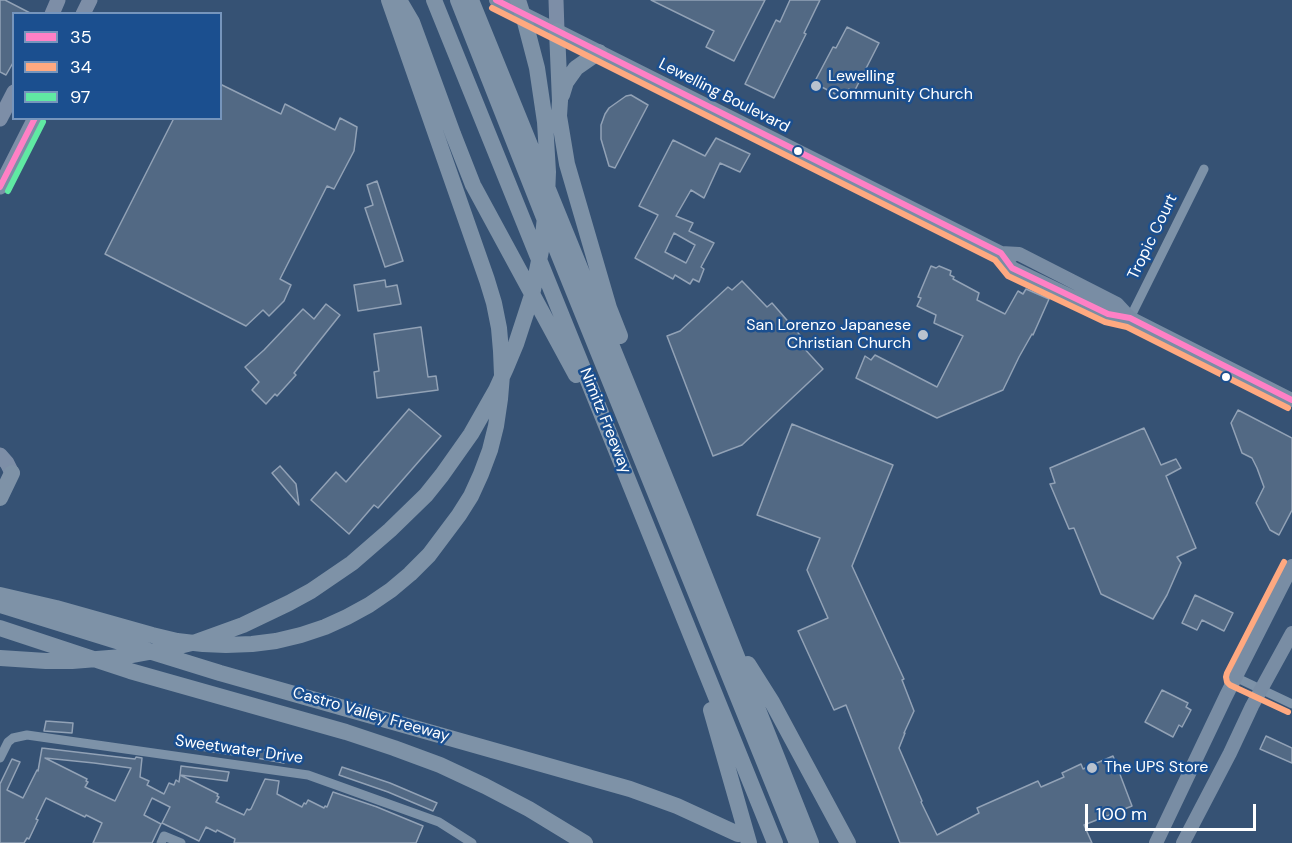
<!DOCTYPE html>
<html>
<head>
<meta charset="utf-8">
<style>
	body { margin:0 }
	#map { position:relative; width:1292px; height:843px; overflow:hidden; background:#365274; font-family:"DM Sans",sans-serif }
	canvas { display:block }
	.legend { position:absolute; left:12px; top:12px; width:210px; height:108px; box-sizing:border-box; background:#1b4f8f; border:2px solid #7695bc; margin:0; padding:8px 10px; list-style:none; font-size:18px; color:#fff }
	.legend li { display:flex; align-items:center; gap:12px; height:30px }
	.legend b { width:30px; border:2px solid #7695bc }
	.scale { position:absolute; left:1085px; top:804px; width:171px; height:27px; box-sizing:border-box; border:3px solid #fff; border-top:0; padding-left:8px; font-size:18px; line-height:21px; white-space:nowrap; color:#fff; -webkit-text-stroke:4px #1b4f8f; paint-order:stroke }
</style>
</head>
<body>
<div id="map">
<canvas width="1292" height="843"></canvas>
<ul class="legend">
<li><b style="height:8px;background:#ff80c5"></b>35</li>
<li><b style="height:8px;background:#ffa980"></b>34</li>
<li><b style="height:8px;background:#60e9a3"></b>97</li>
</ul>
<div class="scale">100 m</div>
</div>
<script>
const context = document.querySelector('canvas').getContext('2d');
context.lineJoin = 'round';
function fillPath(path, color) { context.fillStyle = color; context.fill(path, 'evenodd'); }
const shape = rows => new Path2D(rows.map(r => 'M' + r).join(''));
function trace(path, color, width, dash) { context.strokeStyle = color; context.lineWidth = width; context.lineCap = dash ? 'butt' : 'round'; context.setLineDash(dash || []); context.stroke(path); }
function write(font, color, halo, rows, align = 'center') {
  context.font = font + ' "DM Sans",sans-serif'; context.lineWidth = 5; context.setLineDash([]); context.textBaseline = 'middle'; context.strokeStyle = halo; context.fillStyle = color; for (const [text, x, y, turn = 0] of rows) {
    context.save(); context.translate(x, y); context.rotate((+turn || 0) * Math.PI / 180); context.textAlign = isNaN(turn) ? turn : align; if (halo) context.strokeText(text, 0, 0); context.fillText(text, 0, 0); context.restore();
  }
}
const building = shape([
	[0,0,5,0,32,14,14,14,14,61,6,75,0,72,0,0],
	[651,0,765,0,734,61,706,47,714,31,651,0],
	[790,0,820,0,804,33,806,34,774,98,745,84,776,20,780,22,790,0],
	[847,27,879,43,854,92,849,89,845,99,814,83,833,47,836,48,847,27],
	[220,84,281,114,285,104,335,130,340,118,357,127,354,151,334,189,327,186,280,279,291,285,284,301,269,316,263,310,246,326,105,254,174,118,220,118,220,84],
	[631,95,648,105,615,168,609,166,601,139,601,125,605,114,609,108,626,96,631,95],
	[716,138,750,154,740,172,720,163,704,198,691,190,676,216,693,223,689,231,714,243,701,267,704,269,699,282,693,279,690,284,675,275,673,279,635,258,658,215,639,206,673,140,705,156,716,138],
	[674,233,695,245,686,263,665,252,674,233],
	[377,181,403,261,385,267,365,208,373,205,367,185,377,181],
	[931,266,936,268,939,266,951,271,950,275,954,277,953,279,979,293,977,300,1005,314,1018,291,1023,294,1026,289,1049,299,1033,335,1032,334,1019,357,1003,390,937,418,856,378,865,356,871,360,875,355,937,387,963,336,934,323,936,315,917,306,921,298,918,297,931,266],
	[385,280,386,287,397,285,401,304,358,311,354,285,385,280],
	[742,281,767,307,772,303,806,342,802,346,823,369,742,445,713,456,667,336,680,331,728,287,732,290,742,281],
	[326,304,340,315,294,373,296,375,277,396,275,394,266,404,252,390,259,382,245,367,264,350,303,309,314,319,326,304],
	[421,327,428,377,436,376,438,390,377,398,374,372,379,371,374,334,421,327],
	[409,409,441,436,378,508,374,505,349,534,311,500,336,472,346,482,409,409],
	[1238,410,1292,438,1292,510,1279,535,1270,530,1256,503,1264,487,1257,468,1252,458,1242,453,1231,423,1238,410],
	[792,424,893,465,852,566,904,679,902,680,914,711,904,733,905,733,899,748,922,801,921,802,937,835,979,813,977,808,1038,781,1041,787,1064,777,1062,773,1081,764,1083,769,1113,756,1132,806,1084,825,1092,843,900,843,846,705,834,710,798,631,828,618,807,570,820,538,757,515,792,424],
	[1144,428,1161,465,1176,459,1181,468,1166,476,1196,548,1177,557,1181,563,1167,595,1153,619,1101,594,1074,528,1069,529,1050,484,1055,483,1050,468,1144,428],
	[280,466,296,484,299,505,272,473,280,466],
	[1195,595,1233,613,1224,631,1202,620,1197,630,1182,623,1195,595],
	[1162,690,1188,703,1186,707,1191,710,1182,727,1179,725,1173,737,1145,722,1162,690],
	[46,721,73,723,72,733,44,731,46,721],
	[1266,736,1292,748,1292,763,1260,749,1266,736],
	[190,739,235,746,234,755,188,748,190,739],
	[241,746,286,754,284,763,240,755,241,746],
	[42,748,135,759,136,757,142,758,140,777,149,781,147,785,164,794,169,783,174,785,176,780,179,782,180,775,218,794,217,796,219,797,216,802,244,815,247,809,249,810,251,809,265,779,279,781,277,794,302,807,304,803,306,804,308,800,324,808,325,806,327,807,333,792,377,807,423,826,416,843,234,843,235,839,217,830,216,832,206,827,199,841,162,823,170,807,152,798,144,815,161,824,152,843,93,843,102,823,86,815,85,817,46,798,36,819,38,820,29,839,27,838,24,843,0,843,0,784,12,759,20,762,7,790,23,798,37,770,38,771,42,748],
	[45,758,94,763,131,768,115,801,85,787,88,782,86,781,87,779,45,758],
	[181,766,229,772,227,781,180,775,181,766],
	[342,767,390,783,437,803,433,811,388,792,339,775,342,767]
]);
fillPath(building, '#526984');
trace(building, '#92a2b6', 1.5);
trace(shape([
	[1130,318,1204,169],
	[1235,677,1292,704],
	[0,758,8,742,13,738,27,735,308,775,439,822,472,843],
	[161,843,164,836,181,843]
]), '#7d92a8', 9);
trace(shape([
	[496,0,1001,253,1019,254,1117,304,1130,318],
	[1001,253,1012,268,1108,314,1130,318,1292,400],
	[1156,843,1226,696,1292,566],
	[1183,843,1230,753,1252,706,1292,633]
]), '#798da4', 14);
trace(shape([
	[556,0,557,31],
	[52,14,58,0],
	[83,14,90,0],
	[0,119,14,92],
	[0,187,35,118],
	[0,455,7,463,12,473]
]), '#7d8ea7', 15);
trace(shape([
	[399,0,412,22,453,134,473,185,576,375],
	[434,0,775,843],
	[458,0,554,243,797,843],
	[471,0,683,521,811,843],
	[557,31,560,101,559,116,567,164,609,308,620,336],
	[562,95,566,82,576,68,599,52],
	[0,498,12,473],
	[0,595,56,608,152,635,177,641,203,644,226,645,252,644,276,641,301,635,325,627,347,617,369,605,391,590,410,574,429,555,459,515,471,496,481,474,490,450,496,426,500,399,502,375,501,351,499,328,494,303,487,280,389,0],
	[0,605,220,673,630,789,677,806,738,834],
	[0,628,130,671,346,732,394,748,440,765,485,786,529,809,585,843],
	[0,658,46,661,72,661,122,657,171,648,196,642,243,625,289,603,311,591,352,563,390,530,426,495,442,475,471,434,496,390,506,368,516,344,532,295,542,246,547,197,548,172,545,122,537,68,525,22,518,0],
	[748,664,772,702,848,843],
	[711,710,749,843]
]), '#7e92a7', 16);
trace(shape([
	[496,0,1001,253,1012,268,1108,314,1130,318,1292,400],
	[0,187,35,118]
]), '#ff80c5', 6);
trace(shape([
	[492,8,995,260,1008,276,1105,322,1127,327,1288,408],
	[1284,562,1227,673,1226,677,1227,682,1230,685,1288,712]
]), '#ffa980', 6);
trace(shape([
	[8,191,43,122]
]), '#60e9a3', 6);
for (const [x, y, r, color] of [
	[816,86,6,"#b9c2ce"],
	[798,151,5,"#fff"],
	[923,335,6,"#b9c2ce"],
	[1226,377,5,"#fff"],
	[1092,768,6,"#b9c2ce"]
]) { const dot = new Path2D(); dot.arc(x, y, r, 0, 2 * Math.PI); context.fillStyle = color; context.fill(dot); trace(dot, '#1b4f8f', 2); }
write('16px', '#fff', '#1b4f8f', [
	["Lewelling",828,77],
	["Community Church",828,95],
	["San Lorenzo Japanese",911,326,"right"],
	["Christian Church",911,344,"right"],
	["The UPS Store",1104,768]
], 'left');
write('16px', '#fff', '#1b4f8f', [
	["Lewelling Boulevard",724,96,27],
	["Tropic Court",1153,237,-64],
	["Nimitz Freeway",605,421,68],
	["Castro Valley Freeway",371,715,16],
	["Sweetwater Drive",239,750,8]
]);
</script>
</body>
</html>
